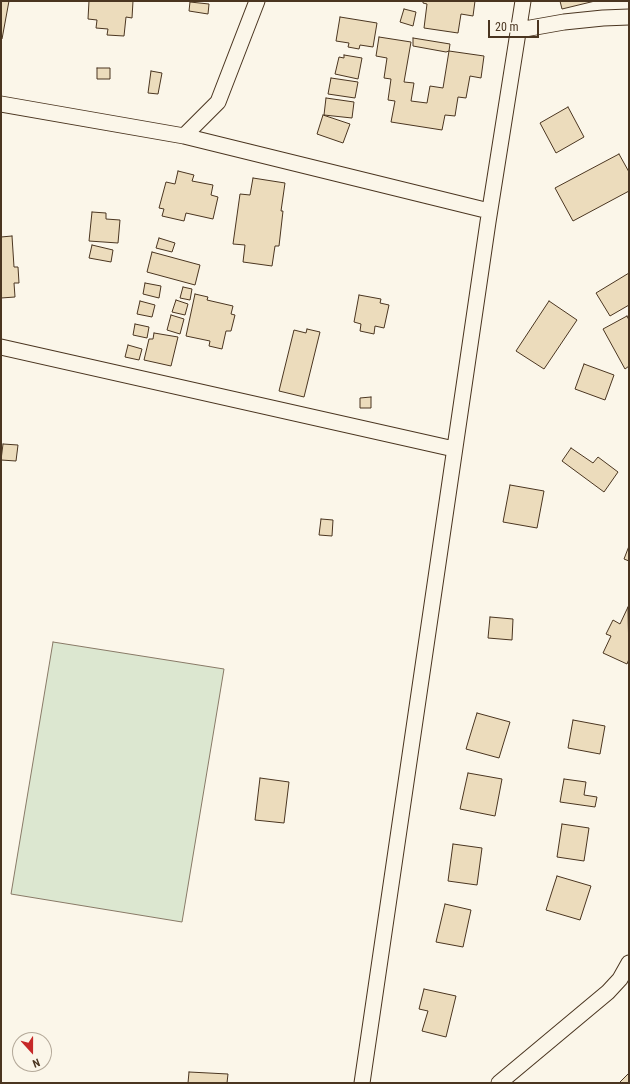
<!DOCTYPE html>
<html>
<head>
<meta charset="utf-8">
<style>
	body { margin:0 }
	#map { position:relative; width:630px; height:1084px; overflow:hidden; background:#fbf6e9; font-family:"Roboto Condensed",sans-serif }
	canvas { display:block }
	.frame { position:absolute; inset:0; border:2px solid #4a3520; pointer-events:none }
	.north { position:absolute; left:12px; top:1032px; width:40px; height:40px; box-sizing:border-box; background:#fbf6e9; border:1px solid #b4a999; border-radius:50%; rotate:159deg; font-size:11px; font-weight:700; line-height:16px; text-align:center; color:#4a3520 }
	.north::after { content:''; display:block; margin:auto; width:14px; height:18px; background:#c62828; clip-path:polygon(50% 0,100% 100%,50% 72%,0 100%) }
	.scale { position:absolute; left:488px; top:20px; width:51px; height:18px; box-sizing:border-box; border:2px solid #4a3520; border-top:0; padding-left:5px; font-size:12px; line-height:14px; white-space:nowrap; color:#4a3520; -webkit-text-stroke:3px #fbf6e9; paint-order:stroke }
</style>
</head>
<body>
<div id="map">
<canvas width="630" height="1084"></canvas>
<div class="frame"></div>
<div class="north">N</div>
<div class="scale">20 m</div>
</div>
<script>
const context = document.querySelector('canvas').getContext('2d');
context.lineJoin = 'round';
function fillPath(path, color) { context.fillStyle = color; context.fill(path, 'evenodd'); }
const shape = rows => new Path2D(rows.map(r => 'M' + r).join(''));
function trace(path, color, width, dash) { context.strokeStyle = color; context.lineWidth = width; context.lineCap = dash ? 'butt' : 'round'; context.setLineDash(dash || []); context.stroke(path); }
const green = shape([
	[53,642,224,669,182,922,11,894,53,642]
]);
fillPath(green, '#dce7d0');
trace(green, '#887966', 1);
const building = shape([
	[1,1,9,1,2,39,1,38,1,1],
	[89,1,133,1,132,18,126,17,124,36,107,35,108,29,96,28,97,20,88,19,89,1],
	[423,1,475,1,473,16,461,14,458,33,424,28,427,4,423,3,423,1],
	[560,1,595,1,562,9,560,1],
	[190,2,209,4,208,14,189,11,190,2],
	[404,9,416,12,413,26,400,22,404,9],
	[340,17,377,23,373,47,360,45,359,49,348,47,349,43,336,41,340,17],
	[379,37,411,42,404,82,414,83,411,101,427,103,430,86,443,88,449,51,484,56,481,78,470,76,466,98,458,97,455,116,445,115,442,130,391,122,395,101,388,100,391,79,384,78,387,58,376,56,379,37],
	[413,38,450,44,449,51,446,52,413,46,413,38],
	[344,55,362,58,358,79,335,74,339,57,344,58,344,55],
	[97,68,110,68,110,79,97,79,97,68],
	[151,71,162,73,158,94,148,93,151,71],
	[331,78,358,82,355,98,328,94,331,78],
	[326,98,354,102,352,118,324,115,326,98],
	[568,107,584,137,556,153,540,123,568,107],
	[323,115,350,124,343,143,317,134,323,115],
	[619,154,629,172,629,191,573,221,555,188,619,154],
	[178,171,194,175,192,181,213,185,211,195,218,197,213,219,186,213,184,221,162,216,164,209,159,208,166,182,175,184,178,171],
	[253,178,285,183,281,211,283,211,279,246,275,246,272,266,243,262,245,245,233,244,240,194,250,195,253,178],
	[92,212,106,213,106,219,120,220,118,243,89,241,92,212],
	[12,236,14,267,18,267,19,283,14,283,15,297,1,298,1,237,12,236],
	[159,238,175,243,172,252,156,248,159,238],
	[92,245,113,250,111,262,89,258,92,245],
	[152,252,200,265,195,285,147,272,152,252],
	[629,273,629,305,610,316,596,293,629,273],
	[145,283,161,286,159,298,143,294,145,283],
	[183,287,192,289,190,300,180,298,183,287],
	[195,294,208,297,207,300,233,306,231,314,235,315,231,331,226,331,222,349,209,346,210,341,186,336,195,294],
	[359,295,381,299,380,303,389,305,384,328,375,326,374,334,360,331,361,324,354,322,359,295],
	[176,300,188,304,185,315,172,312,176,300],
	[140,301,155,305,152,317,137,314,140,301],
	[549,301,577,320,544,369,516,351,549,301],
	[171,315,184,319,180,334,167,330,171,315],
	[627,316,629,320,629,366,625,369,603,329,627,316],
	[135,324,149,327,147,338,133,335,135,324],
	[307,329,320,332,304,397,279,391,294,330,306,333,307,329],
	[154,333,178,337,171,366,144,360,149,339,153,339,154,333],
	[128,345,142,349,139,360,125,357,128,345],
	[584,364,614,375,605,400,575,389,584,364],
	[371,397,371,408,360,408,360,398,371,397],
	[3,444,18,445,16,461,1,460,3,444],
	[571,448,593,463,598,457,618,472,604,492,562,461,571,448],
	[510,485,544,491,537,528,503,522,510,485],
	[321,519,333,520,332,536,319,535,321,519],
	[629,546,629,561,624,559,629,546],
	[628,607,629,659,627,664,603,653,611,636,606,634,613,620,620,624,628,607],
	[490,617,513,619,512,640,488,638,490,617],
	[477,713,510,722,499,758,466,749,477,713],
	[573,720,605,726,600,754,568,748,573,720],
	[468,773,502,779,495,816,460,809,468,773],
	[260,778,289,782,284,823,255,820,260,778],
	[564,779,586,782,584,795,597,797,595,807,560,802,564,779],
	[562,824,589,828,584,861,557,857,562,824],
	[453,844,482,848,477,885,448,881,453,844],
	[557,876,591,886,580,920,546,910,557,876],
	[445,904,471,910,463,947,436,942,445,904],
	[424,989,456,996,446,1037,422,1031,428,1011,419,1009,424,989],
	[189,1072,228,1074,227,1083,188,1083,189,1072],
	[629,1073,629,1083,619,1083,629,1073]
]);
fillPath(building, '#ecdcbc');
trace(building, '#4a3520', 1);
const street = shape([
	[519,30,564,22,603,18,629,17],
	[1,104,184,136,489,211],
	[184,136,218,102,257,1],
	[1,347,454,449],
	[362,1083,488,222,523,1],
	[499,1083,608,992,620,979,629,963]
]);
trace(street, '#4a3520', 17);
trace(street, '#fbf6e9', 15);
</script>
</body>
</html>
